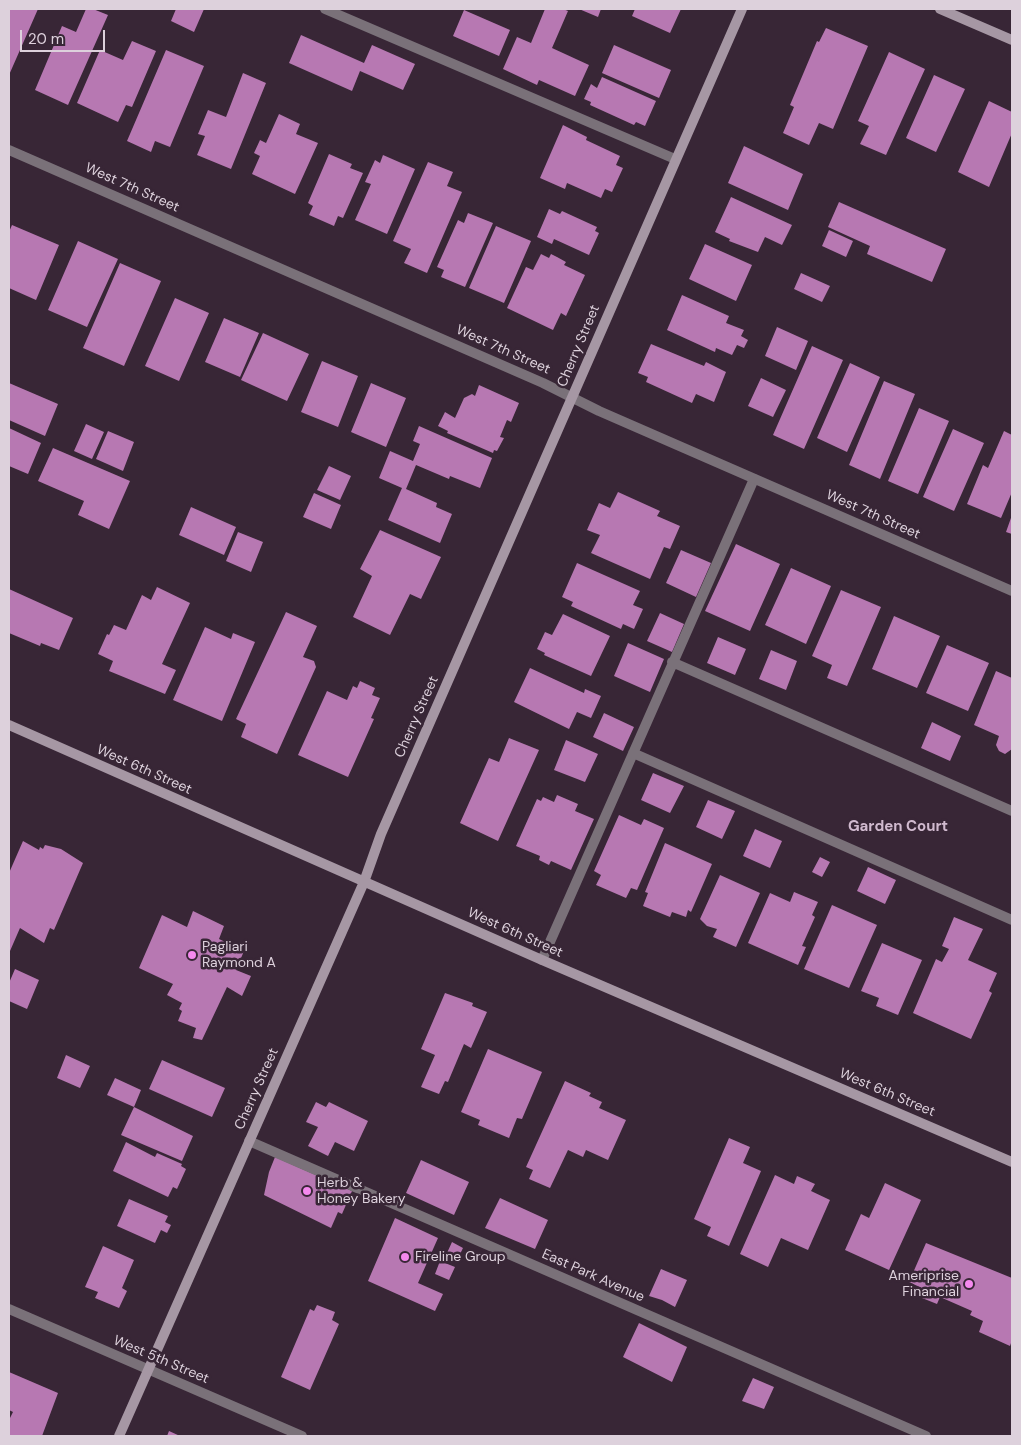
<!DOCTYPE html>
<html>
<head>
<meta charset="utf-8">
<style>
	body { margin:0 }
	#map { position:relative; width:1021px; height:1445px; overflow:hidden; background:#382636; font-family:"DM Sans",sans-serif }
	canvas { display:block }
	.frame { position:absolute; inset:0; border:10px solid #ddd1dc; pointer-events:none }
	.scale { position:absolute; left:20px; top:30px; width:85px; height:22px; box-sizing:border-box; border:2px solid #ddd1dc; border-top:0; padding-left:6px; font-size:15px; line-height:18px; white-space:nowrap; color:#ddd1dc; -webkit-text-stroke:4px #382636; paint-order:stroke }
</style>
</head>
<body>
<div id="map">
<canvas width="1021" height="1445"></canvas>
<div class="frame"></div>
<div class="scale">20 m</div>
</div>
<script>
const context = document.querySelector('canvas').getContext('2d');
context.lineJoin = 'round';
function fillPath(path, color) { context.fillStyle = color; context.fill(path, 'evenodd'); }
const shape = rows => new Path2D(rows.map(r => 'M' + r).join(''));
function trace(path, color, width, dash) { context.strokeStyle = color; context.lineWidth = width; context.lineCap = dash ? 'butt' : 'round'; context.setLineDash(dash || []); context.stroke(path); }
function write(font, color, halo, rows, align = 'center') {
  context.font = font + ' "DM Sans",sans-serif'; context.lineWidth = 5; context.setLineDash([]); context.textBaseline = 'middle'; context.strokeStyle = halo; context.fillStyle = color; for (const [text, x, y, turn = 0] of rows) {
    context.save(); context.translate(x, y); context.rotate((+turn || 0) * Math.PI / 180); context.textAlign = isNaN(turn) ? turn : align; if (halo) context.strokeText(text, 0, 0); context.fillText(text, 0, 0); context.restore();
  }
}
fillPath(shape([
	[9,9,38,9,9,75],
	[86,9,93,9,108,15,68,105,35,90,62,26,76,32],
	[176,9,204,9,194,32,171,21],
	[545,9,563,9,568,11,552,48,589,65,575,96,539,80,537,85,503,69,517,37,531,43],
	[579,9,601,9,598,17],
	[635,9,681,9,670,33,632,16],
	[464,10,510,30,499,56,453,36],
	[826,28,868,46,833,129,819,123,809,145,783,133,794,107,790,105,817,41,819,42],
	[301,35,364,63,372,45,415,64,403,90,360,71,352,91,289,63],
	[132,41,156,51,132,107,126,105,118,122,77,103,100,50,123,60],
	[614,45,671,70,659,98,602,73],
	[166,50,204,66,170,147,155,141,151,152,127,141],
	[889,52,925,69,886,155,860,144,869,126,858,121],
	[243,73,266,83,231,169,197,155,205,136,198,134,208,110,226,117],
	[934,75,965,89,936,152,906,138],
	[602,77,656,101,645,126,636,122,634,125,590,105,591,102,584,99,591,84,597,88],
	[989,101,1012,112,1012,133,989,187,958,172],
	[279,114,300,124,296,134,318,143,295,194,252,174,260,156,254,153,260,140,266,143],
	[563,125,587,137,586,140,620,156,616,165,623,168,612,192,605,189,601,198,567,183,565,189,540,178],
	[744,146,803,174,788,210,728,183],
	[329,154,352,164,350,168,363,173,343,218,338,216,334,226,309,215,313,206,308,203],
	[383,155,415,169,387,234,355,220,371,184,365,182,375,160,380,163],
	[428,162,453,172,447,186,462,192,427,273,404,263,411,249,393,241],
	[731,197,792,225,782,245,765,237,758,252,729,241,730,239,715,232],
	[839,202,946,249,932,282,867,254,870,246,828,227],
	[549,209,560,214,562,211,597,227,595,231,599,233,589,255,554,239,552,244,537,237],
	[468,213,493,223,465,287,441,277,444,270,437,267,458,220,464,223],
	[12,225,59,245,36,300,9,288,9,232],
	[496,226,531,241,504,303,469,288],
	[829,230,853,241,846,257,822,246],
	[78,241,118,259,87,327,48,310],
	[705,244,752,265,736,301,689,279],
	[541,254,549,258,551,254,557,257,566,262,564,265,585,275,566,316,561,313,553,330,507,308,526,267,533,270],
	[120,263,161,281,124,366,83,348],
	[801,273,830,286,822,302,794,289],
	[682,295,729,316,726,323,744,330,741,336,748,340,744,348,737,345,732,355,716,348,715,352,667,330],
	[175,298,209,313,179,381,145,366],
	[224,318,259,333,240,377,205,362],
	[777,327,808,341,796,370,765,356],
	[263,333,309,354,287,401,241,380],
	[651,344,704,366,706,362,726,372,714,402,696,394,692,403,646,382,648,377,638,373],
	[812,346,843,360,804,449,773,435],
	[322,361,358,376,338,427,301,412],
	[850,363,880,377,847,452,817,438],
	[761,378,786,390,773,417,748,406],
	[884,381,915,394,880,479,849,465],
	[9,383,58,404,45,436,9,420],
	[371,383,406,398,386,447,351,432],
	[479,385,519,403,511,422,507,420,500,437,504,438,497,451,494,450,493,453,447,433,448,431,438,426,445,412,455,418,464,398,472,394,475,396],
	[919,408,949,421,918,494,888,481],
	[86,424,104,432,92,459,74,451],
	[419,426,492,458,480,488,450,476,449,479,416,465,406,489,437,503,436,507,452,514,440,543,388,520,402,488,379,478,390,451,413,461,420,444,413,441],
	[9,428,41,443,28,474,9,466],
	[953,429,984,443,954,511,923,497],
	[108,431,134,442,123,471,96,459],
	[1004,431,1012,435,1012,492,1001,518,967,504,983,465,988,468],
	[53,448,130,481,109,529,78,515,84,501,38,481],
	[329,466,351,476,340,500,317,490],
	[618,492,660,511,657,516,680,526,670,549,664,547,650,579,591,553,600,535,587,530,599,503,610,508],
	[314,493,341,505,331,529,303,517],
	[191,507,236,527,224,555,179,535],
	[1012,515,1012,534,1006,532],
	[380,530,441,557,421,599,410,594,390,635,353,617,372,576,360,569],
	[238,532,263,542,251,572,226,561],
	[736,544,780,564,750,631,705,611],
	[681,550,711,563,696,597,666,583],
	[577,563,640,591,633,605,643,609,634,629,623,624,621,629,571,606,573,602,562,597],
	[791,568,831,586,806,644,765,625],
	[157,587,190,603,162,664,176,670,165,694,109,671,113,661,98,654,107,634,109,635,114,625,126,630,142,595,151,600],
	[9,589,73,618,59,650,41,643,40,646,9,633],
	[841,590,881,607,847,686,827,678,832,665,812,656],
	[286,612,317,626,303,657,314,661,316,667,277,754,241,737,246,724,236,719],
	[660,613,684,624,672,652,647,641],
	[563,614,610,636,591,676,544,655,545,653,537,649,545,632,552,635],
	[894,616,940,636,917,688,872,669],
	[205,627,231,639,233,633,255,642,222,721,173,700],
	[718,637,746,649,735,675,707,663],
	[628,643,664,659,650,692,614,676],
	[947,645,989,663,968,711,926,693],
	[771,650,797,661,786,690,759,679],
	[530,668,584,693,585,689,601,696,591,718,577,712,569,729,514,702],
	[996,671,1012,678,1012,749,1005,754,999,751,996,745,999,736,974,725],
	[360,681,375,688,372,695,380,698,371,718,374,719,348,777,298,755,327,691,347,700,353,686,357,688],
	[604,713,634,727,623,751,593,737],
	[932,722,961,736,950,761,921,748],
	[509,738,539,750,498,841,460,823,489,758,499,762],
	[566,740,598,754,585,782,554,770],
	[653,773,684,786,670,813,641,800],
	[557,795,578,804,575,811,594,819,571,870,551,861,549,865,539,860,540,856,516,846,537,799,541,801,543,797,554,802],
	[708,800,735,811,722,839,696,827],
	[619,815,641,825,644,819,664,828,637,890,631,888,626,898,596,885,601,875,594,871],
	[755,829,782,841,770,868,743,856],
	[23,841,39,850,40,847,43,849,45,845,61,849,83,863,54,930,50,928,44,943,20,928,10,951,9,873],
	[665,843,712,864,691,912,688,910,686,917,672,912,670,917,643,906,648,893,645,892],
	[820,857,830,862,822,877,812,872],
	[868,867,896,880,885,904,857,891],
	[720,875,760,893,736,947,713,937,717,929,707,926,700,919],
	[794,892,818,902,812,915,815,917,802,946,806,947,798,965,748,943,770,893,790,902],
	[832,905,877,925,849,988,804,969],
	[193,911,224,926,219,939,244,951,236,970,251,976,242,996,227,987,202,1040,193,1038,196,1028,178,1021,182,1011,179,1009,182,1003,167,995,173,984,139,968,162,915,187,927],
	[954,917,983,929,968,960,997,973,989,991,992,993,971,1039,913,1013,936,959,942,962,949,949,942,946],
	[882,943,922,960,898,1015,876,1006,879,998,861,991],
	[15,969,39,980,27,1009,9,1001,9,983],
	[445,993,473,1003,472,1006,487,1012,471,1048,464,1044,448,1082,445,1081,439,1094,421,1087,435,1055,421,1049],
	[488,1049,542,1072,522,1119,517,1118,509,1138,478,1125,480,1120,461,1112],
	[66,1055,90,1066,80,1088,57,1078],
	[162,1060,225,1088,212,1117,149,1089],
	[115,1078,141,1090,134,1107,107,1095],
	[565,1081,591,1093,589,1096,602,1102,599,1108,626,1120,608,1160,586,1150,583,1157,568,1150,550,1188,529,1179,533,1170,526,1167],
	[316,1102,326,1107,329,1102,368,1121,354,1151,335,1142,328,1156,308,1146,318,1127,306,1122],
	[134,1107,193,1136,182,1161,121,1135],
	[729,1138,750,1147,743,1163,761,1171,729,1246,707,1236,711,1227,694,1219],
	[126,1142,155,1157,157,1153,182,1164,181,1166,186,1169,177,1189,173,1187,168,1197,113,1171],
	[275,1157,352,1191,342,1214,338,1212,331,1228,264,1195,269,1172],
	[421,1160,469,1182,454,1215,406,1193],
	[775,1175,794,1184,797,1176,815,1184,811,1191,830,1200,808,1250,781,1238,768,1267,740,1254],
	[885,1183,921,1200,889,1270,845,1250,861,1214,869,1218],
	[500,1198,548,1220,535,1249,485,1228],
	[129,1199,168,1216,165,1222,171,1225,167,1233,161,1230,155,1243,117,1226],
	[395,1218,438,1238,418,1283,443,1294,435,1311,368,1281],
	[452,1242,463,1248,458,1258,447,1253],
	[926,1243,1012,1278,1012,1340,1010,1346,979,1332,983,1321,970,1315,972,1311,940,1297,937,1304,922,1298,926,1290,909,1282],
	[103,1246,134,1260,122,1288,127,1291,119,1308,95,1298,98,1292,85,1287],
	[440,1261,455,1267,449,1280,435,1274],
	[661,1269,687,1280,675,1307,662,1300,649,1296],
	[317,1305,335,1312,332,1320,339,1324,310,1390,281,1377,310,1309,314,1311],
	[639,1323,687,1347,672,1382,623,1357],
	[9,1372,58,1393,42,1436,9,1436,9,1420,13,1412,9,1410],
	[753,1378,774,1387,764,1409,742,1401],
	[169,1431,180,1436,167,1436]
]), '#b778b2');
trace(shape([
	[325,9,675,159],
	[672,662,1012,811],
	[633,753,1012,920],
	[542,960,754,479],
	[249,1141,926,1436]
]), '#7a7179', 10);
trace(shape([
	[9,150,543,383,599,411,1012,591],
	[9,1309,302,1436]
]), '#7a7179', 10);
trace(shape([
	[940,9,1012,40],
	[9,725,542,960,1012,1162],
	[119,1436,364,882,381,834,742,9]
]), '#a697a4', 10);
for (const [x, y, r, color] of [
	[192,955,5,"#f589ee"],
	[307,1191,5,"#f589ee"],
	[405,1257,5,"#f589ee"],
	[969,1284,5,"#f589ee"]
]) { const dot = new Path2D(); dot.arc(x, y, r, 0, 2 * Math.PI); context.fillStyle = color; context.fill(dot); trace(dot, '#382636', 2); }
write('14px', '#ddd1dc', '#382636', [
	["West 7th Street",132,188,24],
	["Cherry Street",579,346,-67],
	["West 7th Street",503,350,24],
	["West 7th Street",873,515,24],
	["Cherry Street",417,717,-66],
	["West 6th Street",144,770,24],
	["West 6th Street",515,933,24],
	["Cherry Street",257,1089,-66],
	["West 6th Street",887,1093,23],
	["East Park Avenue",593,1276,24],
	["West 5th Street",161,1360,23]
]);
write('14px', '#ddd1dc', '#382636', [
	["Pagliari",202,947],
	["Raymond A",202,963],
	["Herb &",317,1183],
	["Honey Bakery",317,1199],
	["Fireline Group",415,1257],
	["Ameriprise",959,1276,"right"],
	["Financial",959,1292,"right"]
], 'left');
write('bold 15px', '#d1bacf', '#382636', [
	["Garden Court",898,827]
]);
</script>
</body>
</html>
